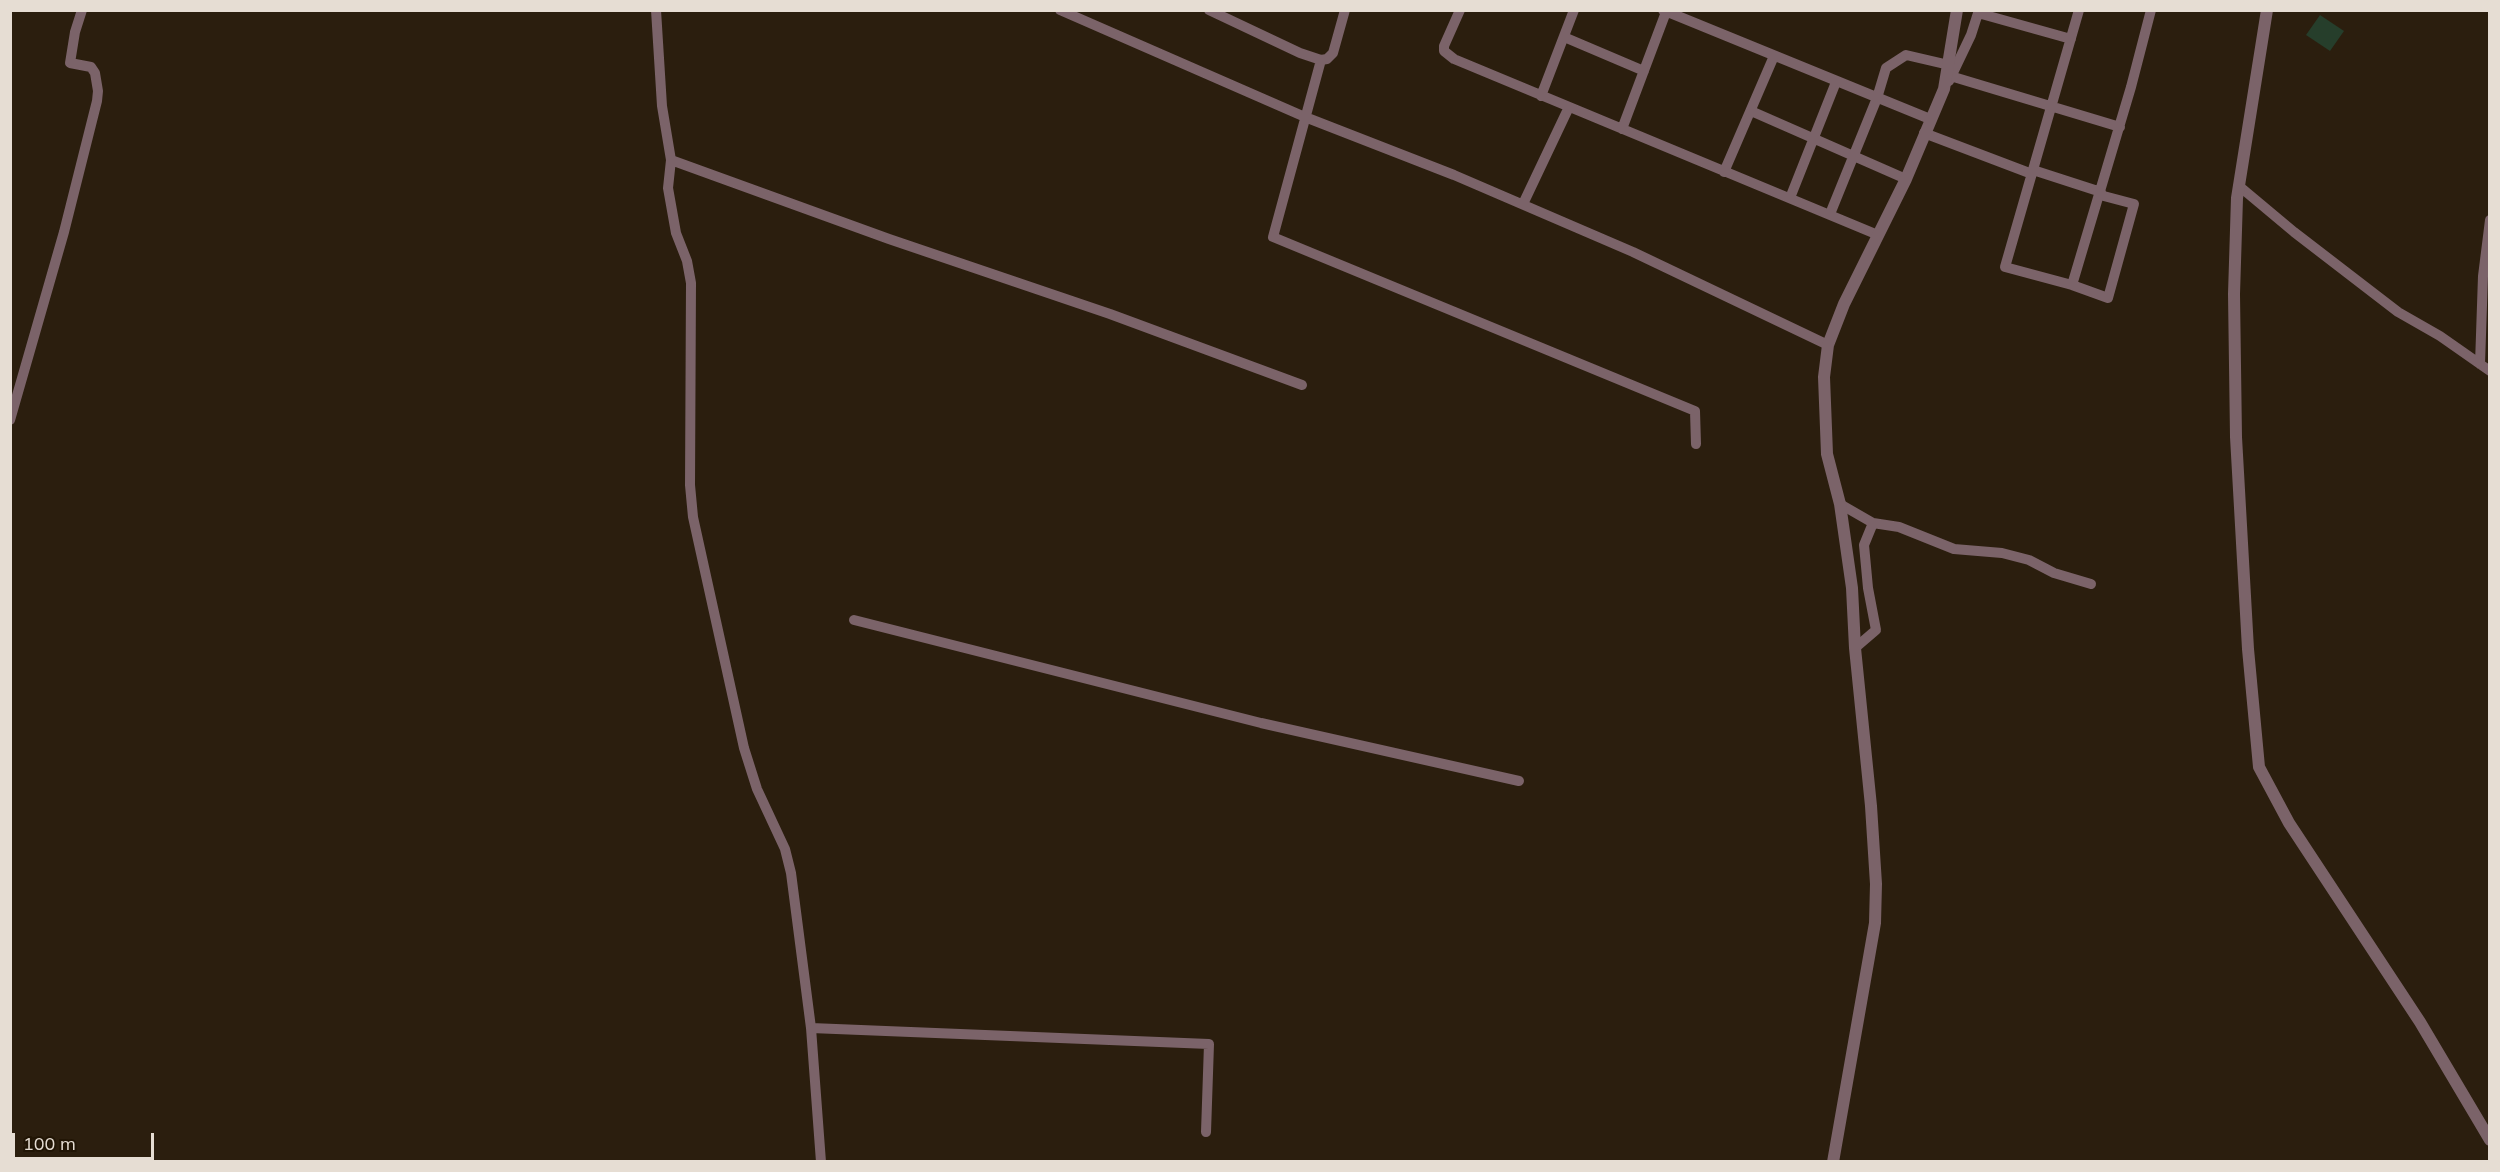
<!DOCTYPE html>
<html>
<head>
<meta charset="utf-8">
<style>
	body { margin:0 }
	#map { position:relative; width:2500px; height:1172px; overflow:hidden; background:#2b1e0e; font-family:Mulish,sans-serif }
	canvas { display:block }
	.frame { position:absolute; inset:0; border:12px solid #e6ddd3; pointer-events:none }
	.scale { position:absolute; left:12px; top:1133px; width:142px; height:27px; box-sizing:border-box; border:3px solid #e6ddd3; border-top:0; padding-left:8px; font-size:18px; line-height:21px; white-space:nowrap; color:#e6ddd3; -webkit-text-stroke:4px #211505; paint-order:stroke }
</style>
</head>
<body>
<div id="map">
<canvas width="2500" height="1172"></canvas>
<div class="frame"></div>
<div class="scale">100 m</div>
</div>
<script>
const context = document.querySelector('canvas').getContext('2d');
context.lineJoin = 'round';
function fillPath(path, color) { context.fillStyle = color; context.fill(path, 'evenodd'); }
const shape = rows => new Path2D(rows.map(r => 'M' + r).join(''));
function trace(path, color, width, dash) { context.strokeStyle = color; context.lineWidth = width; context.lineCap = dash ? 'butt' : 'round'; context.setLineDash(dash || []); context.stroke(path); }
fillPath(shape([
	[2320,15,2344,31,2330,51,2306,35]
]), '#263e2b');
trace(shape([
	[656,10,662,106,671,160,668,188,676,233,687,261,691,283,690,485,693,517,744,748,757,789,785,849,791,873,811,1028,821,1162],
	[1060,10,1305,117,1454,175,1633,252,1828,345],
	[1209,10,1300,53,1321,60,1327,59,1333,53,1345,10],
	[1460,10,1444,46,1444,51,1454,59,1878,235],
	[1663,10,1930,119],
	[2079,10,2005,267,2072,285,2131,87,2151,10],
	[1978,13,2071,39],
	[1564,37,1644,71],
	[1321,60,1273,237,1695,411,1696,444],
	[1947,75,2120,127],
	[1949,81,1971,35,1979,10],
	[1541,96,1574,10],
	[1751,111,1906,179],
	[1622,129,1666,12],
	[1924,133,2032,174],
	[671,160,889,239,1110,314,1302,385],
	[2033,170,2101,192],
	[1724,172,1774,56],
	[2239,186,2294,232,2398,312,2440,336,2490,371],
	[1790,198,1836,82],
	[1523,204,1569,107],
	[1830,214,1877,98,1886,68,1906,55,1949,65],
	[2072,285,2108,298,2134,204,2100,195],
	[2480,364,2483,276,2490,220],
	[10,420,64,232,97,101,98,91,95,73,91,67,70,63,75,32,82,10],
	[1840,504,1873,523],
	[854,620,1261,723,1519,781],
	[1855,648,1876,630,1868,588,1864,545,1873,523,1899,527,1954,549,2002,553,2029,560,2054,573,2091,584],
	[811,1028,1209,1044,1206,1132]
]), '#7b6369', 10);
trace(shape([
	[2267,10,2237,198,2234,294,2236,437,2248,649,2259,767,2289,823,2420,1022,2490,1140],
	[1833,1162,1875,923,1876,884,1871,806,1855,648,1852,588,1840,504,1827,454,1824,377,1828,345,1844,304,1906,179,1944,89,1957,10]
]), '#7b6369', 12);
</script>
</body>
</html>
